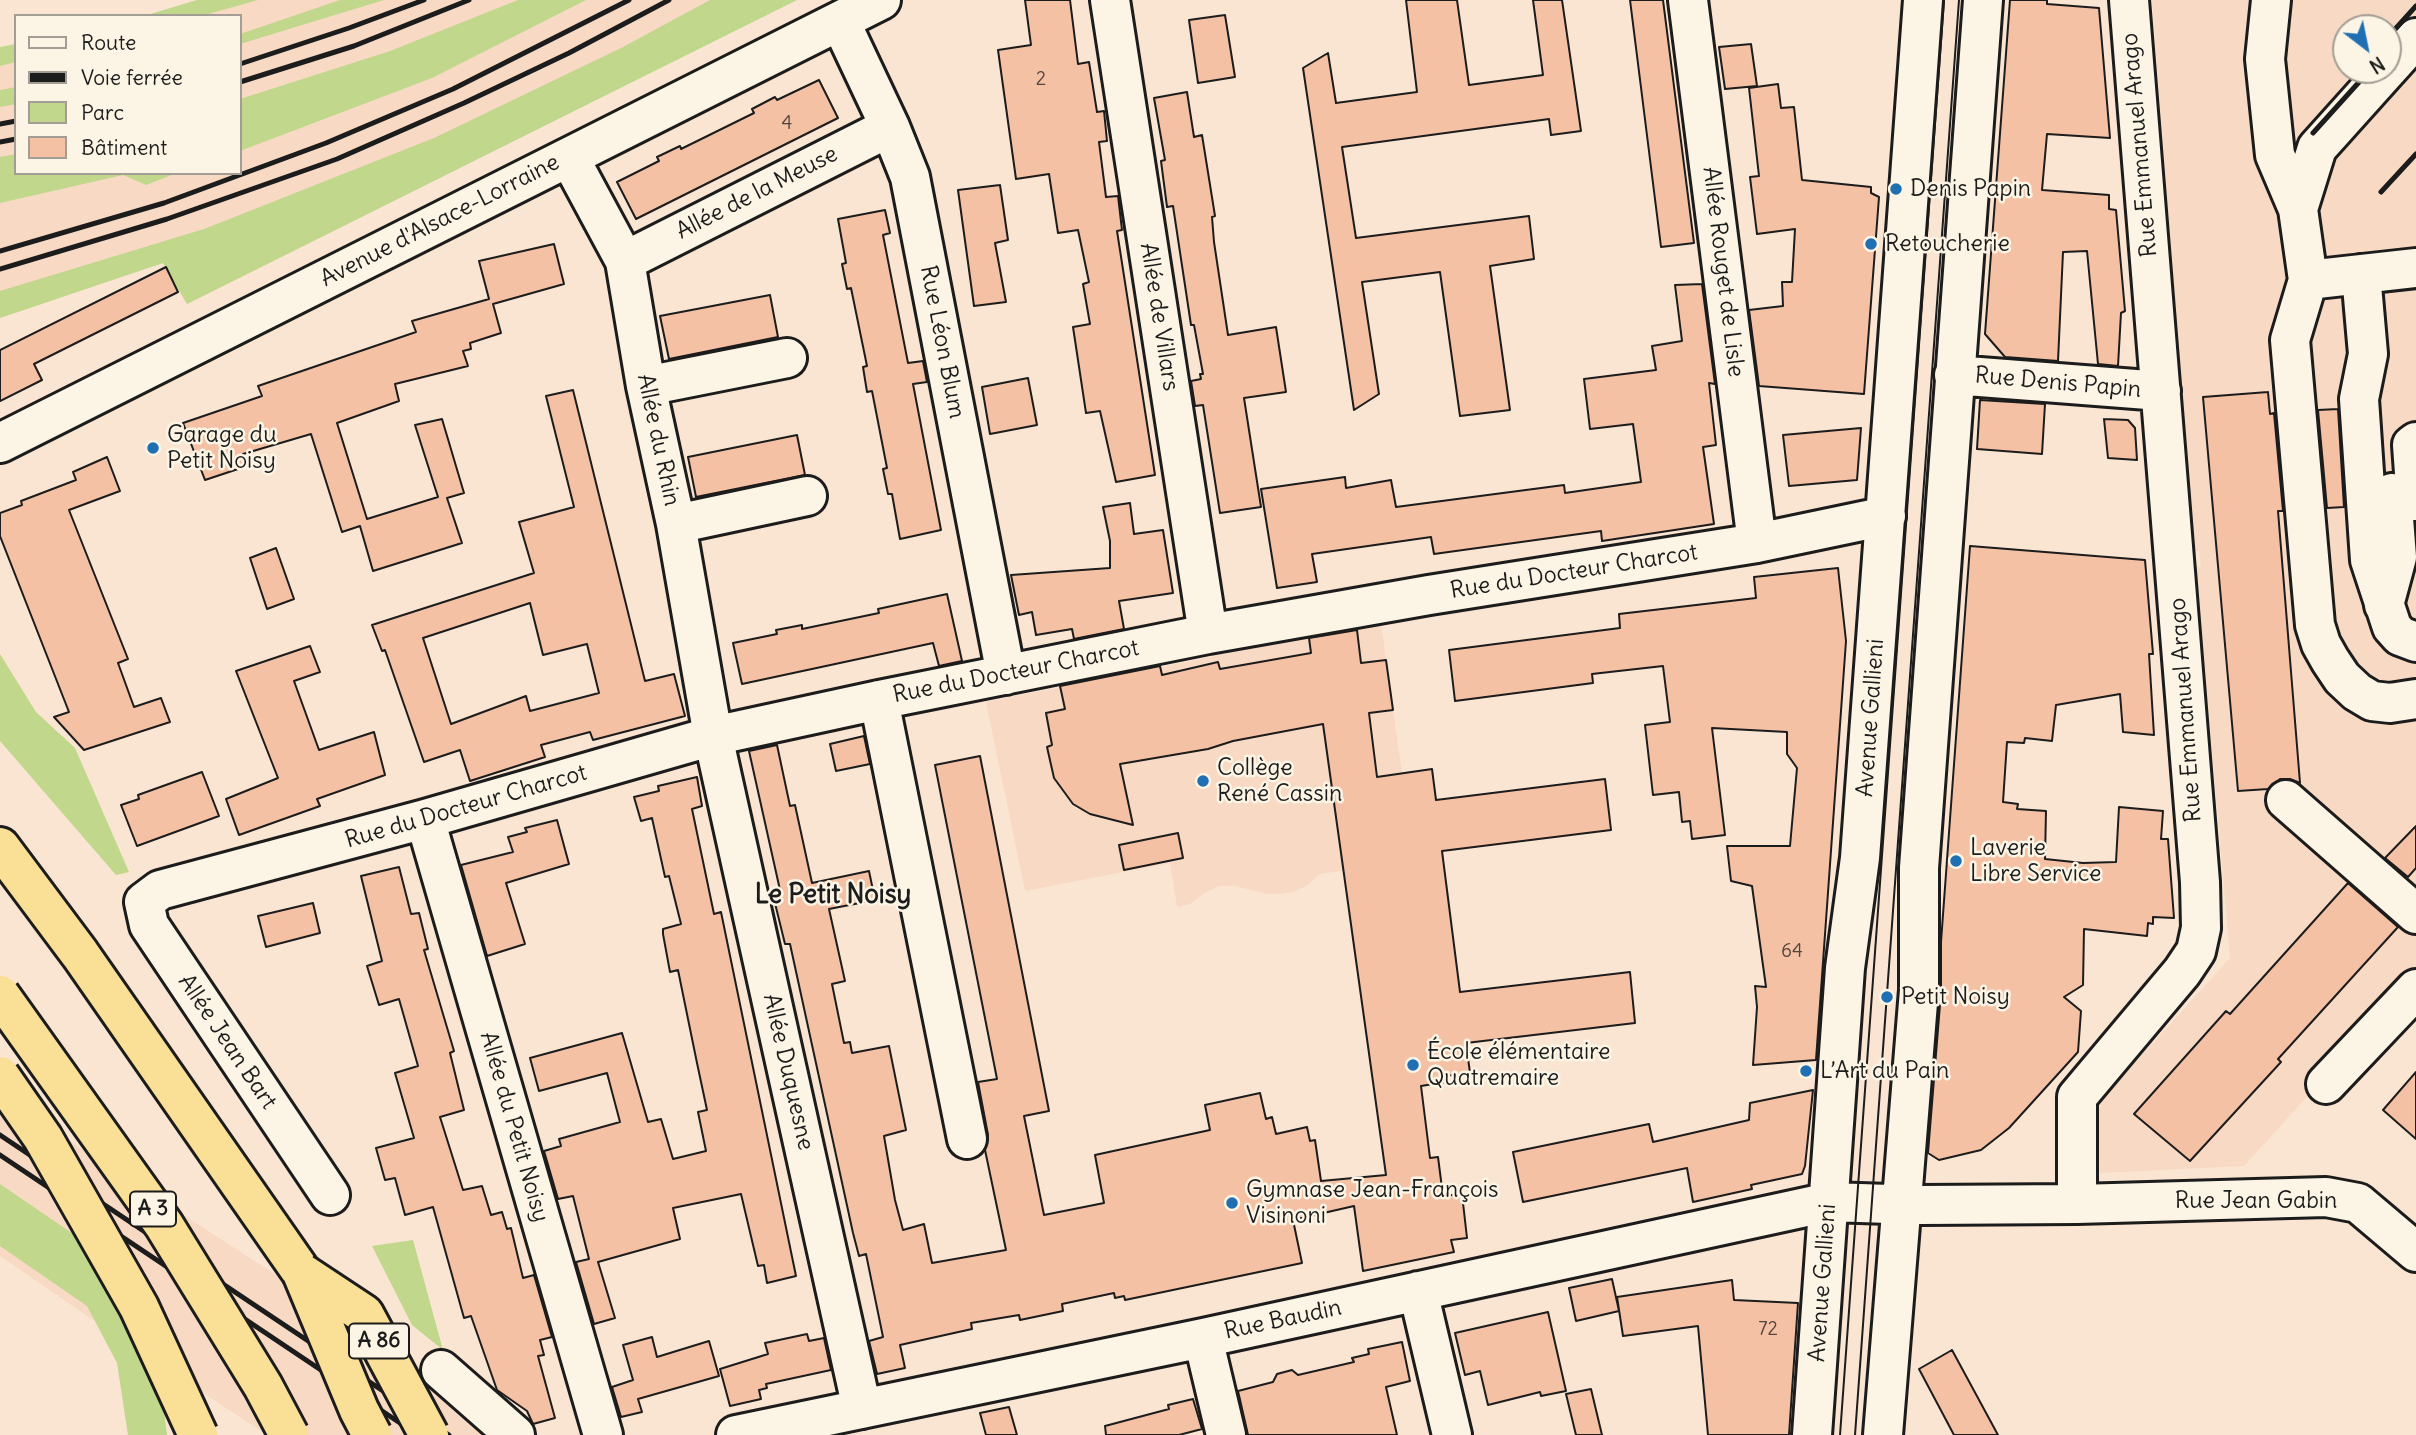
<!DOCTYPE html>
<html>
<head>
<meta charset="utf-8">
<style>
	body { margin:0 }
	#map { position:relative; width:2416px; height:1435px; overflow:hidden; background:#fae5d2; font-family:Delius,sans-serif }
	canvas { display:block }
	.legend { position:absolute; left:14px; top:14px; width:228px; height:161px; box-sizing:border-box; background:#fcf5e5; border:2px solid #a29e95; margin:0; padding:9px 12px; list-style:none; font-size:21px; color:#1c1c1c }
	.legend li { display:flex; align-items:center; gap:14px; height:35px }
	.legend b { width:35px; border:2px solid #a29e95 }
	.north { position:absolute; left:2332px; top:14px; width:70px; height:70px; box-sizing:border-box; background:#fcf5e5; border:2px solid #a29e95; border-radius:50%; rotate:148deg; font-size:19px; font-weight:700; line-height:28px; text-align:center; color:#1c1c1c }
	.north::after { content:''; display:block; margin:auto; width:24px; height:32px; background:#1f6fb2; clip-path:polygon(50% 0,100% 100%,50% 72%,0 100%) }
</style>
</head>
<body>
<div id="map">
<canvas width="2416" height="1435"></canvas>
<ul class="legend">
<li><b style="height:9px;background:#fcf5e5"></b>Route</li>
<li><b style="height:9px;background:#1c1c1c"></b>Voie ferrée</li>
<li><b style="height:19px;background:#c0d78c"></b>Parc</li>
<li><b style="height:19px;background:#f5c1a5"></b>Bâtiment</li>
</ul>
<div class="north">N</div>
</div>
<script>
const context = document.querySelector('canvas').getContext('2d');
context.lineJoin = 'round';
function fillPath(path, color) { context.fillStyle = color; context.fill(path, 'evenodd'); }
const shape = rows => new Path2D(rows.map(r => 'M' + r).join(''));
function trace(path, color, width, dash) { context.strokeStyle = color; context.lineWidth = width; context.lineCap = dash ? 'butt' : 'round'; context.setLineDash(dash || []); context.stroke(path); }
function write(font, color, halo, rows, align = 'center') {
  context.font = font + ' Delius,sans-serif'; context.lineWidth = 5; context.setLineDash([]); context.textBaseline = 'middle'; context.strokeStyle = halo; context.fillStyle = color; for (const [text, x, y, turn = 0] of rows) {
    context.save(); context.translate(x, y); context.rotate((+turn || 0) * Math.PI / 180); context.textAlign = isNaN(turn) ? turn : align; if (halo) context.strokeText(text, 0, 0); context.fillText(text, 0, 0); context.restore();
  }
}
fillPath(shape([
	[197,0,797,0,187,304,163,263,0,318,0,47,16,44,16,173,240,173,240,16,144,16],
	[2152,0,2416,0,2416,977,2244,1166,2100,1173,2098,1113,2104,1097,2230,958,2197,577,2196,567,2201,567,2200,558,2199,551,2194,551],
	[2346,28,2388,28,2388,70,2346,70],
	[1381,623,1414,860,1320,874,1308,885,1294,892,1281,894,1267,894,1235,886,1219,886,1203,894,1190,904,1177,907,1170,863,1025,891,986,702],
	[0,1096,523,1435,267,1435,109,1331,0,1256]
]), '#f8dac4');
fillPath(shape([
	[197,0,258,0,201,16,144,16],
	[340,0,384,0,240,44,240,34],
	[518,0,586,0,432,78,240,151,240,99,390,51],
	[710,0,797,0,187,304,163,263,0,318,0,291,204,229,434,138,621,48],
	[16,44,16,62,0,66,0,47],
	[16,87,16,104,0,107,0,90],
	[16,154,16,173,177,173,146,185,123,175,0,203,0,157],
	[0,654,36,712,75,748,129,872,116,875,0,741],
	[0,1184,82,1240,161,1386,167,1435,128,1435,117,1363,87,1306,0,1246],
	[413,1240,443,1350,412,1325,372,1246]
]), '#c0d78c');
const building = shape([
	[1025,0,1070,0,1078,64,1089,62,1097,112,1104,111,1107,141,1099,142,1106,197,1118,196,1122,230,1117,231,1155,475,1116,482,1100,411,1086,413,1073,327,1090,324,1083,284,1089,282,1078,230,1058,233,1049,174,1016,179,998,50,1031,45,1025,0],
	[1406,0,1457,0,1469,85,1543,75,1533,0,1562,0,1581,131,1551,135,1549,119,1342,147,1356,238,1529,216,1534,259,1490,266,1510,410,1460,416,1440,272,1362,282,1379,394,1354,410,1303,68,1328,53,1336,103,1417,92,1406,0],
	[1630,0,1663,0,1694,243,1661,247,1630,0],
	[2010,0,2047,0,2047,4,2099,8,2110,138,2047,134,2042,190,2109,195,2109,209,2116,210,2125,311,2121,313,2118,366,2098,364,2087,251,2063,252,2058,361,2005,357,1985,334,2010,0],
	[1225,15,1235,77,1198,83,1189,20,1225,15],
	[1751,44,1757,86,1725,89,1719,47,1751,44],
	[819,80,838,118,636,219,617,182,659,161,657,157,680,146,681,149,754,113,752,109,775,97,777,100,819,80],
	[1778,84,1781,108,1794,107,1802,180,1871,187,1871,193,1879,197,1864,394,1759,386,1749,310,1783,306,1782,282,1792,282,1795,229,1757,234,1750,177,1759,176,1749,88,1778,84],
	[1187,92,1194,137,1202,135,1215,216,1212,217,1214,242,1228,335,1276,327,1286,392,1244,398,1261,507,1220,513,1203,405,1195,406,1191,381,1201,379,1200,374,1203,374,1194,325,1191,325,1173,206,1167,207,1161,161,1165,160,1154,98,1187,92],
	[1000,185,1008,240,995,243,1006,302,974,306,958,190,1000,185],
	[885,210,890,233,883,235,908,363,923,361,927,382,913,384,941,530,900,539,892,494,888,494,883,469,887,468,872,391,867,392,863,367,867,366,851,288,847,289,842,264,846,263,838,219,885,210],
	[554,244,564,284,493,304,501,333,470,343,471,349,463,351,468,366,395,384,399,401,337,423,367,519,438,497,415,425,442,419,464,493,447,498,462,543,373,571,360,526,342,532,311,434,243,454,247,466,205,480,183,423,262,396,258,386,416,332,412,321,489,299,479,261,554,244],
	[166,267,178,292,34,364,42,380,0,401,0,350,166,267],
	[1702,284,1715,384,1709,383,1716,445,1703,447,1714,524,1602,541,1601,531,1434,554,1431,537,1312,554,1317,582,1277,588,1261,489,1345,477,1346,488,1391,480,1396,507,1564,485,1565,493,1641,482,1633,424,1590,429,1584,379,1656,370,1652,346,1682,341,1675,285,1702,284],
	[770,295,778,337,669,359,660,316,770,295],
	[1028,378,1037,425,990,434,982,387,1028,378],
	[573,390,645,681,674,674,685,716,593,740,590,732,541,745,545,757,470,781,460,750,424,762,385,650,382,651,372,625,534,573,519,522,574,507,546,396,573,390],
	[530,603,543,655,587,644,599,693,530,711,526,696,451,724,423,638,530,603],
	[2268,392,2270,414,2274,413,2283,511,2278,511,2300,783,2290,779,2280,779,2268,789,2238,791,2203,397,2268,392],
	[1980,400,2045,404,2042,454,1977,449,1980,400],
	[2338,409,2344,507,2327,508,2318,410,2338,409],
	[2104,419,2128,420,2135,428,2137,460,2108,458,2104,419],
	[1861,428,1857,480,1789,486,1783,435,1861,428],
	[797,435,805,475,696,497,688,457,797,435],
	[107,457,120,491,69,510,128,659,118,663,134,707,161,698,170,722,84,750,54,717,69,712,0,536,0,513,22,505,21,501,76,480,73,472,107,457],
	[1130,503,1134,534,1163,530,1173,593,1119,601,1124,629,1074,639,1072,629,1036,635,1032,612,1019,615,1011,575,1110,568,1110,541,1103,507,1130,503],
	[1970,546,2145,560,2153,654,2149,654,2154,735,2123,732,2120,694,2056,705,2052,741,2025,738,2024,743,2007,742,2003,802,2018,804,2017,809,2046,811,2045,859,2083,863,2116,862,2119,807,2163,811,2161,839,2168,839,2174,918,2153,917,2153,924,2148,923,2147,936,2084,929,2083,985,2064,997,2081,1011,2078,1052,2009,1128,1981,1150,1939,1160,1928,1153,1941,992,1941,942,1970,546],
	[276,548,294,599,267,609,250,558,276,548],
	[1838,568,1846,641,1816,1060,1753,1065,1757,1007,1755,986,1766,987,1752,886,1731,881,1727,846,1790,846,1797,768,1787,754,1787,732,1712,728,1725,835,1692,839,1690,821,1682,822,1679,792,1653,795,1645,725,1670,722,1663,666,1592,674,1593,683,1455,701,1449,650,1620,628,1619,614,1756,598,1754,577,1838,568],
	[947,594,962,661,939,666,933,643,742,684,733,643,777,634,776,630,802,625,802,629,879,613,878,609,947,594],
	[1357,630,1361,663,1386,660,1393,710,1369,713,1377,777,1432,769,1436,800,1605,779,1611,830,1442,851,1460,992,1630,972,1635,1023,1466,1043,1470,1073,1445,1076,1446,1082,1421,1086,1430,1158,1438,1157,1443,1196,1462,1194,1467,1238,1451,1240,1454,1252,1363,1271,1354,1206,1293,1220,1302,1263,1125,1300,1124,1296,1115,1298,1114,1293,1062,1304,1063,1311,1020,1320,1019,1315,971,1323,972,1329,900,1345,905,1368,877,1374,869,1341,883,1337,866,1254,859,1256,853,1233,790,944,785,944,772,891,780,890,749,751,777,745,790,806,795,805,812,883,869,871,875,900,829,909,845,981,832,984,844,1043,850,1042,852,1053,889,1046,906,1130,884,1136,895,1200,903,1230,924,1224,932,1263,1006,1250,985,1150,988,1135,978,1082,997,1079,935,765,980,756,1049,1111,1024,1116,1044,1215,1104,1203,1095,1155,1210,1130,1205,1105,1260,1093,1266,1119,1272,1117,1276,1134,1307,1127,1310,1141,1315,1140,1321,1181,1386,1175,1323,724,1233,741,1208,749,1120,764,1133,825,1090,814,1073,804,1054,778,1047,747,1052,745,1046,713,1065,709,1060,686,1160,666,1162,675,1218,662,1220,669,1311,653,1309,638,1357,630],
	[310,646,320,672,294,681,319,750,374,732,385,775,317,799,320,806,239,835,226,799,278,778,236,671,310,646],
	[864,736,870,764,836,771,830,744,864,736],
	[202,772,219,816,137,846,121,805,139,799,138,795,202,772],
	[697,777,702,806,692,809,714,914,721,912,796,1276,767,1283,764,1265,758,1266,741,1194,673,1208,680,1239,598,1262,615,1318,594,1324,576,1262,589,1259,573,1196,558,1199,544,1151,561,1146,559,1139,620,1122,607,1073,539,1091,530,1058,622,1033,648,1122,661,1119,673,1159,706,1151,698,1112,707,1110,697,1063,678,970,670,972,663,934,663,929,681,924,669,876,665,877,652,818,641,821,634,797,659,791,658,786,697,777],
	[557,820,569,864,506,883,525,944,487,956,461,865,513,852,508,837,527,832,525,828,557,820],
	[2416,826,2416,868,2408,877,2385,858,2416,826],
	[1178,833,1183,858,1124,870,1119,845,1178,833],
	[399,867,411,914,419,913,428,949,424,950,454,1051,450,1053,464,1110,440,1117,463,1190,482,1186,491,1215,502,1212,507,1229,511,1228,523,1278,534,1275,552,1337,540,1340,544,1355,538,1356,555,1418,533,1424,527,1411,497,1390,471,1316,464,1318,433,1207,405,1215,395,1178,385,1180,376,1148,414,1138,395,1073,418,1066,399,999,379,1005,367,966,382,961,361,876,399,867],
	[2348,883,2398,927,2278,1059,2281,1062,2190,1161,2134,1114,2226,1011,2230,1014,2348,883],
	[313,903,320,933,266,947,258,916,313,903],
	[2416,1072,2416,1139,2383,1110,2416,1072],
	[1813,1090,1805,1166,1802,1174,1751,1185,1752,1189,1693,1202,1687,1168,1523,1202,1513,1152,1649,1124,1653,1142,1749,1120,1750,1103,1813,1090],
	[1612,1279,1619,1311,1576,1321,1569,1288,1612,1279],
	[1732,1280,1734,1300,1798,1303,1789,1435,1708,1435,1698,1326,1623,1336,1617,1297,1732,1280],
	[1548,1312,1566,1391,1541,1396,1540,1392,1488,1405,1480,1371,1465,1375,1455,1333,1548,1312],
	[807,1334,809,1341,824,1338,831,1370,766,1384,767,1388,759,1390,761,1399,730,1406,720,1369,768,1354,765,1343,807,1334],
	[652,1337,657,1357,709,1341,719,1376,638,1399,642,1412,621,1417,612,1387,633,1380,623,1345,652,1337],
	[1402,1342,1410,1381,1386,1387,1397,1435,1248,1435,1238,1391,1273,1382,1277,1374,1292,1370,1298,1375,1354,1362,1352,1358,1369,1354,1368,1349,1402,1342],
	[1952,1350,1998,1435,1954,1435,1919,1369,1952,1350],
	[1591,1389,1602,1435,1576,1435,1566,1394,1591,1389],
	[1193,1399,1202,1429,1179,1435,1106,1435,1105,1426,1169,1409,1168,1405,1193,1399],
	[1009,1407,1017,1435,986,1435,980,1413,1009,1407]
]);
fillPath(building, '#f5c1a5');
trace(building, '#1c1c1c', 2);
const minor = shape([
	[1110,0,1208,634],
	[1688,0,1757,543],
	[2271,0,2265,59,2275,155,2298,209,2308,280,2416,268],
	[840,21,890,127,910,177,1006,675],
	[2388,69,2416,38],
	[569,157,625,261,646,386,676,524,713,736,862,1409],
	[2298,209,2317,148,2387,70],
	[625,261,890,127],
	[2361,274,2368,354,2359,399,2370,560,2392,627,2400,636,2416,642],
	[2308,280,2290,340,2315,625,2321,644,2330,660,2342,678,2357,692,2372,701,2390,703,2416,699],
	[1954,375,2161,391],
	[646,386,787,358],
	[2416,442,2412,445,2416,501],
	[0,443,881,0],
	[676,524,807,496],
	[2384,605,2397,557,2392,493],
	[879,700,967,1139],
	[2286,800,2416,914],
	[425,819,603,1435],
	[2326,1084,2416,989],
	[330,1195,149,925,144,902,160,890,425,819,713,736,879,700,1208,634,1429,595,1757,543,1886,516],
	[2077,1204,2077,1097,2182,972,2196,951,2201,928,2200,882,2129,0],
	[1418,1291,1452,1435],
	[1203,1338,1226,1435],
	[441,1370,515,1435],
	[736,1435,1203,1338,1829,1202,1920,1205,2077,1204,2326,1197,2358,1203,2416,1252],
	[1812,1435,1845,968,1860,858,1923,0],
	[1883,1435,1919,990,1919,868,1983,0]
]);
const highway = shape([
	[0,847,80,954,302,1273]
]);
trace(minor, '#1c1c1c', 44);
trace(highway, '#1c1c1c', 44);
trace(minor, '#fcf5e5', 38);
trace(highway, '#fadf96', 38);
trace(shape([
	[1840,1435,1944,0],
	[1855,1435,1959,0]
]), '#1c1c1c', 2);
trace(shape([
	[2388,37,2416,6],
	[240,64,349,28,424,0],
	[240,82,354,46,469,0],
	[0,124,16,121],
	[2313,133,2370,70],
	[0,142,16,139],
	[2381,192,2416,154],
	[0,251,164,203,326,143,453,89,629,0],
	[0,269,167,219,337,159,464,103,569,53,669,0],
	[0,1135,449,1435],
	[0,1155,418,1435]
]), '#1c1c1c', 5);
const highwayBridge = shape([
	[0,995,164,1225,263,1386,289,1435],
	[0,1076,43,1138,139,1307,198,1435],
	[302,1273,364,1314,429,1435],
	[302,1273,359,1410,372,1435]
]);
trace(highwayBridge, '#1c1c1c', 44, []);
trace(highwayBridge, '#fadf96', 38);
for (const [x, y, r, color] of [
	[1896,189,7,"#1f6fb2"],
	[1871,244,7,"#1f6fb2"],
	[153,448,7,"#1f6fb2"],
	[1203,781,7,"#1f6fb2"],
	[1956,861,7,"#1f6fb2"],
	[1887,997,7,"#1f6fb2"],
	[1413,1065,7,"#1f6fb2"],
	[1806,1071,7,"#1f6fb2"],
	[1232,1203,7,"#1f6fb2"]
]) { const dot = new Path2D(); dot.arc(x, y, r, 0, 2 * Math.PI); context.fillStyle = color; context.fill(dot); trace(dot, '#fcf5e5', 2.5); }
write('19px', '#52453e', null, [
	["2",1041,80],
	["4",787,124],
	["64",1792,952],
	["72",1768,1330]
]);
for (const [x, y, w] of [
	[153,1209,46],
	[379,1341,60]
]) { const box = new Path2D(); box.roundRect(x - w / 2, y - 17.5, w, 35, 5); context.fillStyle = '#fcf5e5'; context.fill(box); trace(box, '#1c1c1c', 2); }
write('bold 21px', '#1c1c1c', null, [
	["A 3",153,1209],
	["A 86",379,1341]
]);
write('23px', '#1c1c1c', '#fcf5e5', [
	["Rue Emmanuel Arago",2140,145,-95],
	["Allée de la Meuse",757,193,-27],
	["Avenue d'Alsace-Lorraine",440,221,-27],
	["Allée Rouget de Lisle",1723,272,83],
	["Allée de Villars",1159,317,81],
	["Rue Léon Blum",942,342,79],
	["Rue Denis Papin",2058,383,5],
	["Allée du Rhin",658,440,78],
	["Rue du Docteur Charcot",1574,572,-9],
	["Rue du Docteur Charcot",1016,672,-11],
	["Rue Emmanuel Arago",2186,710,-94],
	["Avenue Gallieni",1871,718,-86],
	["Rue du Docteur Charcot",466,807,-16],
	["Allée Jean Bart",227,1042,56],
	["Allée Duquesne",788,1072,77],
	["Allée du Petit Noisy",514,1127,74],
	["Rue Jean Gabin",2256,1201],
	["Avenue Gallieni",1823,1283,-86],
	["Rue Baudin",1283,1320,-12]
]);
write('23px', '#1c1c1c', '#fcf5e5', [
	["Denis Papin",1910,189],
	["Retoucherie",1885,244],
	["Garage du",167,435],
	["Petit Noisy",167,461],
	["Collège",1217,768],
	["René Cassin",1217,794],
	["Laverie",1970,848],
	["Libre Service",1970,874],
	["Petit Noisy",1901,997],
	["École élémentaire",1427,1052],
	["Quatremaire",1427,1078],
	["L’Art du Pain",1820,1071],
	["Gymnase Jean-François",1246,1190],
	["Visinoni",1246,1216]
], 'left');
write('bold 26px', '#1c1c1c', '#fcf5e5', [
	["Le Petit Noisy",833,896]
]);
</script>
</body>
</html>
